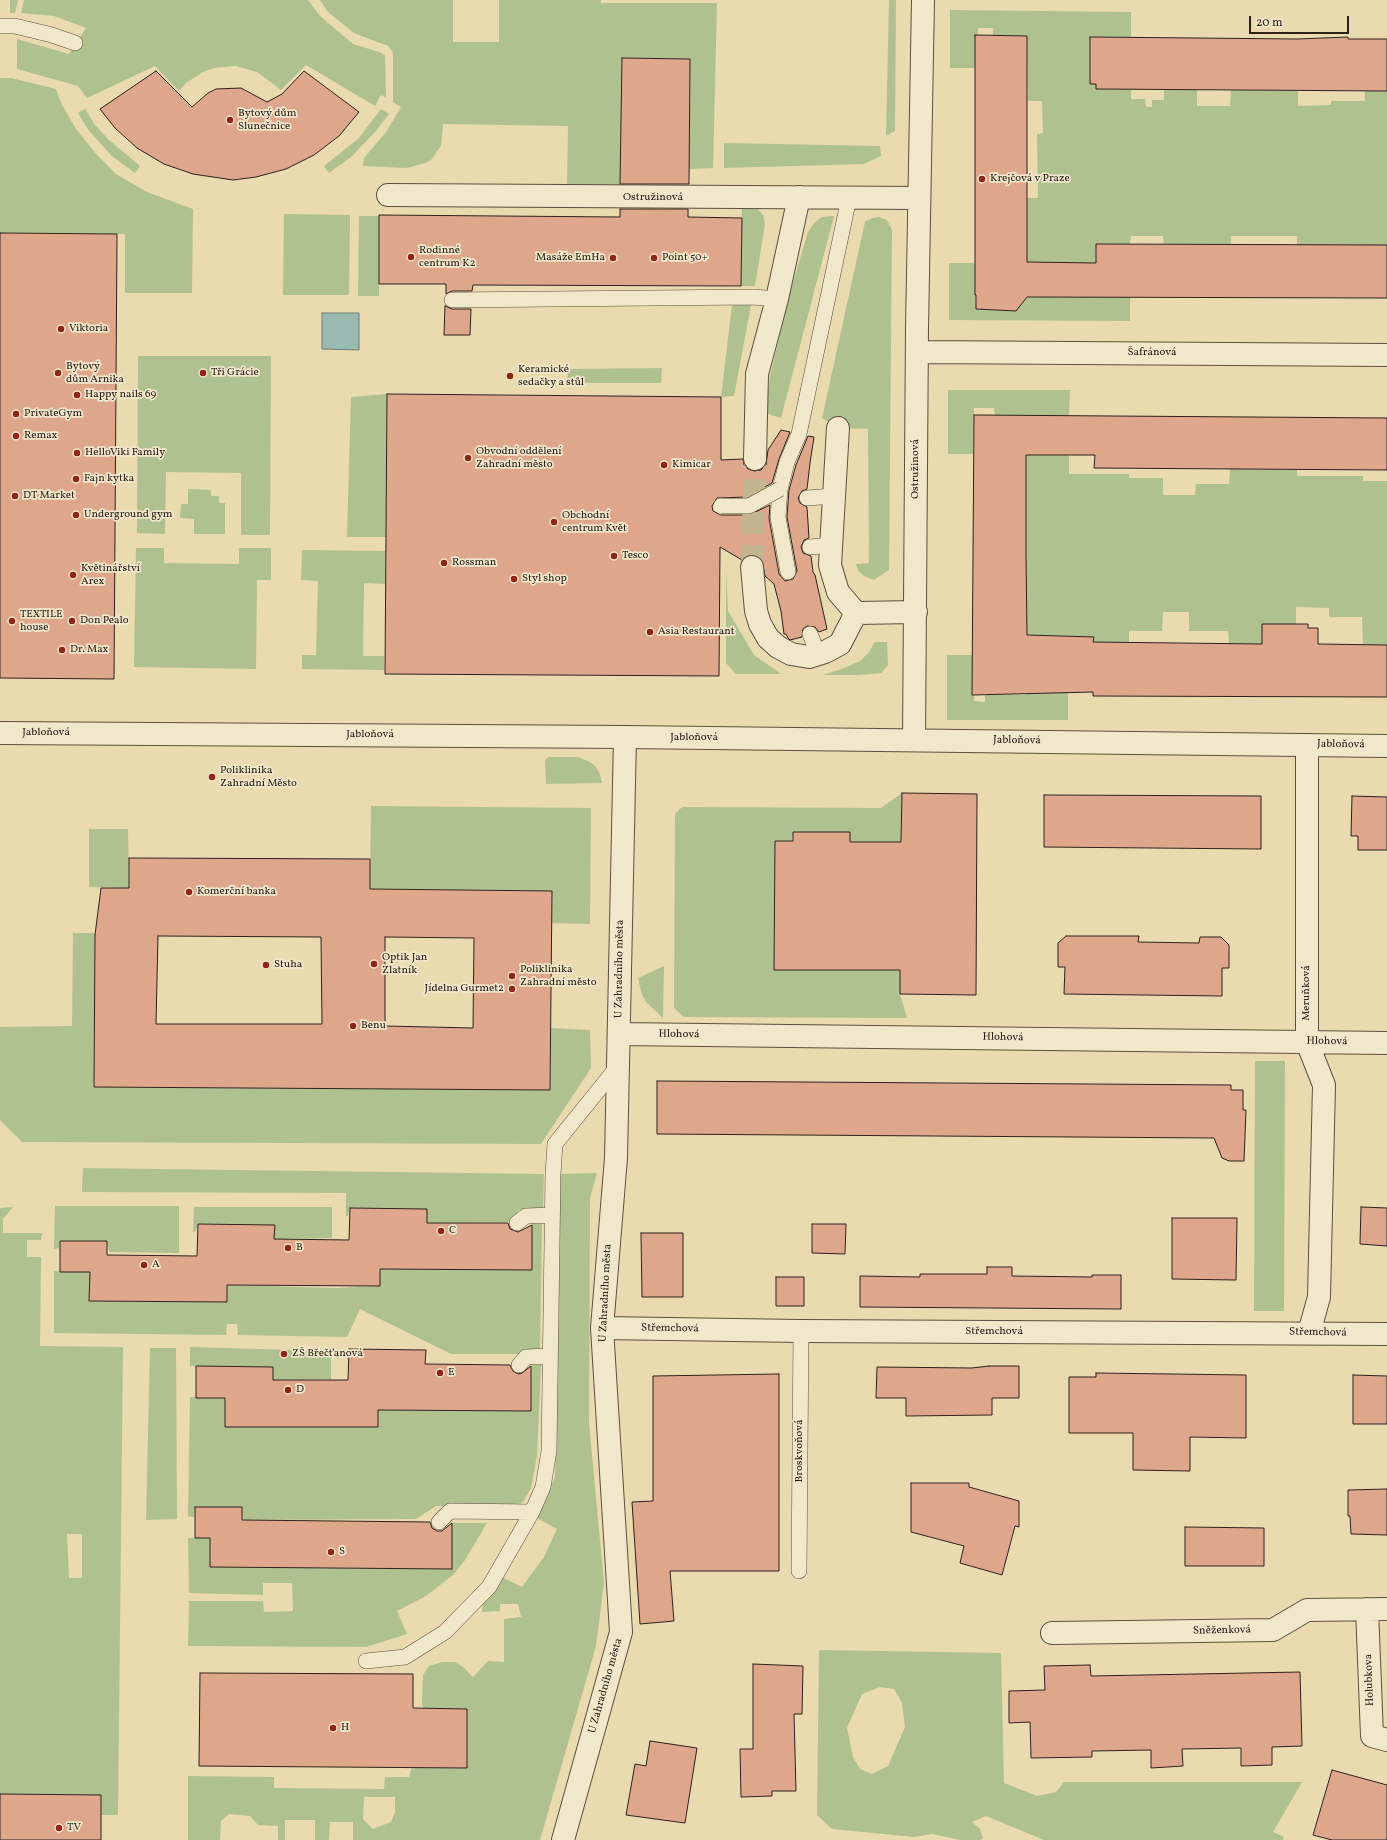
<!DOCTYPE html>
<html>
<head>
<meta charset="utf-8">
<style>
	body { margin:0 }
	#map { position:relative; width:1387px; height:1840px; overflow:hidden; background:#e9daaf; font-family:Vollkorn,serif }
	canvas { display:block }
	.scale { position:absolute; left:1249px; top:16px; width:100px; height:18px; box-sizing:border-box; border:2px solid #2e211a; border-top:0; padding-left:5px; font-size:12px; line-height:14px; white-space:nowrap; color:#2e211a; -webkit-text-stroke:3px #f1e7cb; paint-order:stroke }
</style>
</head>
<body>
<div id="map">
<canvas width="1387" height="1840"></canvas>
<div class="scale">20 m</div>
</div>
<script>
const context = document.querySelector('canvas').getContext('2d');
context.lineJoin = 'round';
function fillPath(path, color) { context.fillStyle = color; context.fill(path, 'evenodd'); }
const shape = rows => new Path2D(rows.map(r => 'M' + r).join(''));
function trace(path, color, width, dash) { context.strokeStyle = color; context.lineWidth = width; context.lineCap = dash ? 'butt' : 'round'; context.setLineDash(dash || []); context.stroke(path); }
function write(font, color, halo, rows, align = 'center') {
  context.font = font + ' Vollkorn,serif'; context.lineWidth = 3.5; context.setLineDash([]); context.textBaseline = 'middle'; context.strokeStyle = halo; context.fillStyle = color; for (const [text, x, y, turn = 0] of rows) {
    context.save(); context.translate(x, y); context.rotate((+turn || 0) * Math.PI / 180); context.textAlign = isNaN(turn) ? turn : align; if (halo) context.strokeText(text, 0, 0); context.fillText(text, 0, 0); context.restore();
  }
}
fillPath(shape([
	[10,0,18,0,15,13,10,13],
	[24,0,308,0,320,16,353,44,379,52,385,55,386,98,381,95,375,106,306,65,281,90,257,72,236,66,214,68,203,72,186,83,179,91,155,66,87,98,78,86,17,69,17,39,69,54,86,28,54,16,21,13],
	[320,0,453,0,453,42,499,42,499,0,601,0,601,3,717,3,713,168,689,169,690,59,622,58,620,188,567,188,568,126,443,124,441,146,431,160,425,163,407,168,363,166,364,158,386,132,401,107,393,102,393,53,388,46,354,33,328,12],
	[889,0,896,0,895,131,886,136],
	[950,10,1131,12,1131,37,1090,37,1090,84,1096,84,1096,89,1131,90,1131,99,1145,99,1146,107,1152,107,1152,100,1164,100,1164,90,1197,90,1197,106,1230,106,1231,90,1298,91,1298,106,1331,105,1331,101,1365,101,1365,91,1387,91,1387,245,1297,245,1297,236,1231,236,1231,245,1164,244,1163,236,1131,236,1130,244,1096,244,1096,263,1070,263,1130,297,1130,321,949,320,949,263,975,263,976,309,1011,311,1020,306,1024,301,1027,263,1027,198,1038,198,1037,134,1043,133,1042,101,1028,101,1027,36,993,36,993,28,978,28,978,36,975,36,975,68,950,68],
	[0,78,11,78,56,89,61,103,76,129,97,155,116,174,147,192,193,209,192,293,125,293,125,234,0,233],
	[85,109,95,125,109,140,140,166,135,173,112,156,89,131,78,113],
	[381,109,389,114,375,132,351,157,329,173,324,166,359,138],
	[724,143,880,146,881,156,864,164,724,168],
	[742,206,755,206,763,215,765,224,755,286,741,286],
	[284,214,350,215,349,295,283,295],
	[359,216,379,216,379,296,358,296],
	[834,216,781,418,765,413,770,376,790,292,808,232,815,222,822,217],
	[879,217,887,220,892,230,889,570,874,580,864,576,858,570,856,564,869,563,868,429,838,428,822,418,865,222,872,218],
	[732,305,751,305,734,396,721,397],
	[138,356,271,356,270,535,241,535,241,473,166,472,165,534,137,533],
	[662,368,661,383,567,383,568,369],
	[948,390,1070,390,1069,416,1053,416,1069,455,1069,474,1129,474,1129,478,1163,478,1163,495,1195,495,1196,484,1229,484,1230,469,1297,470,1297,476,1363,476,1363,481,1387,481,1387,645,1363,645,1362,617,1329,617,1329,608,1296,607,1296,624,1262,624,1262,644,1229,644,1228,631,1189,631,1189,612,1163,612,1162,631,1129,631,1129,643,1093,643,1094,638,1068,692,1068,720,947,720,947,655,973,655,974,701,985,702,985,694,1025,695,1026,488,1026,415,995,415,994,408,974,408,973,454,948,454],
	[387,394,386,537,347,537,351,397],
	[188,489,211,490,211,496,219,496,219,503,225,503,225,534,194,534,194,519,180,518,181,504,188,504],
	[136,548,164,548,164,563,239,564,239,548,271,548,271,580,257,580,256,669,134,667],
	[302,550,386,551,385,584,364,583,363,656,384,656,384,670,302,669,302,655,316,655,318,581,301,580],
	[726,567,728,611,754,655,781,674,736,674,726,663],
	[875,642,887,642,888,665,881,673,859,675,822,675,842,669,860,661,869,652],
	[548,757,578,757,588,761,595,766,600,774,602,783,546,784,545,760],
	[902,793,900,994,907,1018,684,1017,674,1008,675,814,682,807,881,808],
	[793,832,849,832,850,842,867,842,866,970,774,969],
	[371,806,591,808,590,924,552,923,552,891,370,889],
	[89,829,128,829,129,888,89,887],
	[73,933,95,933,94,1087,550,1090,551,1028,590,1030,591,1068,541,1144,22,1142,0,1120,0,1027,72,1026],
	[664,966,663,1018,646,1002,642,995,638,978],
	[1255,1061,1285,1061,1284,1311,1254,1311],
	[83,1168,544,1174,543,1209,519,1210,511,1222,427,1223,427,1209,350,1208,348,1216,346,1216,346,1193,82,1192],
	[597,1173,590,1198,589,1423,604,1583,596,1646,540,1840,353,1840,353,1822,330,1822,329,1840,315,1840,315,1820,285,1820,285,1840,278,1840,278,1826,258,1825,250,1816,229,1814,221,1821,220,1840,188,1840,188,1776,274,1777,274,1788,384,1789,385,1777,409,1777,412,1767,467,1768,467,1709,438,1709,424,1712,422,1703,423,1675,429,1666,442,1662,455,1662,463,1667,473,1677,488,1661,504,1662,504,1619,521,1617,518,1604,500,1604,500,1611,482,1612,483,1602,502,1577,522,1587,544,1557,557,1529,535,1517,555,1477,559,1174],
	[364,1797,395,1797,395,1813,391,1822,373,1829,363,1819],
	[55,1206,179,1206,179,1253,109,1252,107,1241,60,1241,59,1248,54,1249],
	[13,1207,3,1219,3,1233,42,1233,41,1240,27,1240,27,1257,41,1257,40,1346,123,1347,118,1815,101,1815,0,1794,0,1208],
	[67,1534,82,1534,82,1578,69,1578],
	[194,1207,332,1207,332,1238,274,1239,274,1225,198,1224,196,1231,193,1232],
	[532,1224,542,1224,540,1354,451,1354,360,1309,347,1337,238,1335,237,1324,227,1324,226,1335,54,1333,54,1271,90,1272,90,1301,227,1302,227,1285,336,1288,379,1286,380,1269,532,1269],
	[190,1347,331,1351,331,1379,273,1380,273,1367,190,1366],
	[150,1348,176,1348,177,1519,146,1520],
	[531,1365,541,1365,537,1456,531,1488,523,1502,510,1507,436,1506,416,1519,242,1520,242,1507,195,1507,194,1517,188,1517,190,1397,225,1398,226,1427,378,1427,378,1410,531,1411],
	[452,1523,487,1523,465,1560,453,1575,426,1596,397,1611,407,1634,366,1647,188,1646,189,1601,263,1601,264,1612,293,1611,292,1583,263,1583,263,1595,189,1593,188,1538,210,1538,210,1567,452,1569],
	[819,1650,1001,1653,1004,1783,1037,1796,1056,1792,1064,1782,1302,1782,1273,1832,1284,1837,1283,1840,1044,1840,986,1816,972,1822,980,1829,983,1838,980,1840,960,1840,932,1834,914,1837,832,1829,817,1815],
	[880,1687,894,1689,902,1703,905,1727,888,1766,872,1774,860,1769,853,1757,847,1728,862,1694]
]), '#b0c190');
const water = shape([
	[322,313,359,313,359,350,322,349,322,313]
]);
fillPath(water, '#99bab1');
trace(water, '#6e7d75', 1);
const building = shape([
	[975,35,1027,36,1027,262,1096,263,1096,244,1387,245,1387,298,1027,297,1016,311,976,309,976,295,975,295,975,35],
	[1090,37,1298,39,1348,37,1348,39,1387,39,1387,91,1096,89,1096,84,1090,84,1090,37],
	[622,58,690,59,689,184,620,184,622,58],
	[156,71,192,107,208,93,216,89,241,88,267,102,282,94,304,71,359,112,339,136,314,155,286,169,256,177,233,180,193,174,164,164,137,148,115,128,100,109,156,71],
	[620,209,688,209,688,217,742,218,741,286,473,285,472,291,452,291,446,294,446,284,379,284,379,215,620,217,620,209],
	[0,233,117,234,114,679,0,678,0,233],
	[445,306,452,309,471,309,470,335,444,335,445,306],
	[387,394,721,397,721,460,743,459,744,465,748,469,754,471,761,470,766,465,768,450,781,430,790,432,779,459,772,483,747,497,717,498,712,506,713,511,721,515,749,515,770,505,769,518,779,574,785,581,793,579,797,571,787,517,789,490,796,465,808,436,814,437,810,463,807,489,802,491,798,498,800,503,807,507,809,538,804,540,801,547,803,553,811,556,813,572,815,575,827,629,819,632,815,627,807,626,803,629,802,637,790,640,788,638,786,634,784,634,781,611,774,584,765,576,762,560,758,556,751,555,745,557,742,560,720,547,719,676,385,674,387,394],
	[974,415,1387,418,1387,470,1094,468,1095,455,1026,455,1026,555,1027,635,1094,637,1093,642,1262,644,1262,624,1308,624,1308,628,1318,628,1318,644,1387,645,1387,697,1093,696,1093,692,972,695,974,415],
	[902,793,977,794,976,995,900,994,900,970,774,970,775,841,793,841,793,832,850,832,850,842,901,842,902,793],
	[1044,795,1261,796,1261,849,1044,847,1044,795],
	[1352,796,1387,797,1387,850,1358,850,1358,836,1351,836,1352,796],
	[129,858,370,859,370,889,552,891,550,1090,94,1087,95,935,101,888,129,888,129,858],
	[158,936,321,937,322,1024,156,1024,158,936],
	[385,937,474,938,473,1028,385,1026,385,937],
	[1066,936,1139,936,1138,942,1199,943,1200,937,1221,937,1229,945,1229,968,1222,968,1222,996,1064,994,1065,967,1058,967,1058,943,1066,936],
	[657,1081,1231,1085,1231,1090,1243,1090,1243,1110,1246,1110,1244,1161,1229,1161,1222,1158,1214,1138,657,1134,657,1081],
	[1361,1207,1387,1208,1387,1246,1360,1244,1361,1207],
	[350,1208,427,1209,427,1223,508,1223,510,1229,518,1232,532,1225,532,1270,380,1269,380,1286,227,1285,227,1302,89,1301,90,1272,60,1272,60,1241,107,1241,107,1255,197,1256,198,1224,275,1225,274,1239,349,1240,350,1208],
	[1172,1218,1237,1218,1236,1280,1172,1279,1172,1218],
	[812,1224,846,1224,845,1254,812,1253,812,1224],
	[641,1233,683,1233,683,1297,642,1297,641,1233],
	[987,1267,1012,1267,1012,1276,1092,1277,1092,1275,1121,1275,1121,1309,860,1307,860,1276,920,1277,920,1274,987,1274,987,1267],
	[776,1277,804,1277,804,1306,776,1306,776,1277],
	[349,1349,426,1350,425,1364,510,1365,513,1371,518,1374,522,1373,531,1366,531,1411,378,1410,378,1427,225,1427,225,1398,196,1398,196,1366,273,1367,273,1380,348,1380,349,1349],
	[989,1366,1019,1366,1019,1398,992,1398,992,1415,906,1416,906,1398,876,1398,877,1367,972,1368,989,1366],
	[1096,1373,1246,1375,1246,1438,1190,1437,1190,1471,1133,1470,1133,1433,1069,1433,1069,1377,1096,1377,1096,1373],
	[779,1374,779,1571,670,1571,674,1621,640,1624,632,1502,653,1501,653,1376,779,1374],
	[1353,1375,1387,1376,1387,1424,1353,1424,1353,1375],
	[911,1483,969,1483,969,1487,1019,1501,1019,1527,1015,1526,1002,1575,960,1563,964,1546,911,1532,911,1483],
	[1387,1489,1387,1535,1351,1534,1350,1516,1348,1516,1348,1490,1387,1489],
	[195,1507,242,1507,242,1520,430,1522,432,1528,437,1531,442,1531,452,1523,452,1569,210,1567,210,1538,195,1538,195,1507],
	[1185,1527,1264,1528,1264,1566,1185,1566,1185,1527],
	[753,1664,803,1666,802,1714,794,1714,796,1791,772,1791,772,1796,741,1797,740,1749,753,1749,753,1664],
	[1090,1665,1091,1676,1300,1672,1302,1746,1272,1747,1272,1765,1241,1766,1241,1748,1182,1749,1183,1766,1151,1768,1151,1750,1092,1751,1092,1757,1031,1758,1030,1722,1009,1723,1009,1691,1045,1690,1044,1666,1090,1665],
	[200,1673,413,1674,413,1708,467,1709,467,1768,199,1766,200,1673],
	[650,1741,697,1748,685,1823,626,1815,635,1764,646,1766,650,1741],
	[1332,1770,1387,1785,1387,1840,1332,1840,1313,1835,1332,1770],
	[0,1794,101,1795,101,1840,0,1840,0,1794]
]);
fillPath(building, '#dea78c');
trace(building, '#2e211a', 1);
trace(shape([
	[752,567,755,459]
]), '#c4b591', 22, [22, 11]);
const service = shape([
	[0,26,15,26,52,35,75,43],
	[452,300,753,297,777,299],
	[807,498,834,496],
	[810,547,831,545],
	[788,572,778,517,780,489,787,462,799,434,849,198],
	[810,634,818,654],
	[517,1223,526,1216,552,1215],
	[519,1365,526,1357,550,1356],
	[439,1522,450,1511,532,1512],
	[799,1571,801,1331],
	[366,1661,405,1657,445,1632,489,1587,532,1512,543,1487,549,1451,553,1174,555,1144,618,1066]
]);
const minor = shape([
	[388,195,919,198],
	[917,352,1387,355],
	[838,428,830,565,838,592,856,613],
	[755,459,757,374,777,299,799,197],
	[752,567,756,611,760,624,768,638,778,647,791,654,809,657,825,652,840,644,856,613,916,612],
	[914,740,917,328,923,0],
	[1307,745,1307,1042,1324,1085,1319,1297,1309,1333],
	[619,1034,1387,1043],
	[602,1328,801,1331,1387,1334],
	[1367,1609,1372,1736,1387,1740],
	[1052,1633,1273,1630,1307,1610,1387,1609],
	[563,1840,621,1632,602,1328,616,1158,625,737]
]);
const tertiary = shape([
	[0,733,625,737,1387,746]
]);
trace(service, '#5d4f3f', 16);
trace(minor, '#5d4f3f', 24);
trace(tertiary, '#5d4f3f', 24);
trace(service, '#f1e7cb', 15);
trace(minor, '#f1e7cb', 22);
trace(tertiary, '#f1e7cb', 22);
const serviceBridge = shape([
	[721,506,749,506,780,489]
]);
trace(serviceBridge, '#5d4f3f', 16, []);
trace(serviceBridge, '#f1e7cb', 15);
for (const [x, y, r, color] of [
	[230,120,4,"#8f2418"],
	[982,179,4,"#8f2418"],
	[411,257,4,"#8f2418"],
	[613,258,4,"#8f2418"],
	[654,258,4,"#8f2418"],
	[61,329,4,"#8f2418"],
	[58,373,4,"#8f2418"],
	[203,373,4,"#8f2418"],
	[510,376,4,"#8f2418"],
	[77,395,4,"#8f2418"],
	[16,414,4,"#8f2418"],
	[16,436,4,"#8f2418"],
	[77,453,4,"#8f2418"],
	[468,458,4,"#8f2418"],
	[664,465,4,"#8f2418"],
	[76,479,4,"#8f2418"],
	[15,496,4,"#8f2418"],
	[76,515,4,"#8f2418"],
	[554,522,4,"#8f2418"],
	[614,556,4,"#8f2418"],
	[444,563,4,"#8f2418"],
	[73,575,4,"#8f2418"],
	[514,579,4,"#8f2418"],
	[12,621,4,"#8f2418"],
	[72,621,4,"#8f2418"],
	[650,632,4,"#8f2418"],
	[62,650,4,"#8f2418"],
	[212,777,4,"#8f2418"],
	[189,892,4,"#8f2418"],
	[374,964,4,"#8f2418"],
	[266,965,4,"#8f2418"],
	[512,976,4,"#8f2418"],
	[512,989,4,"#8f2418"],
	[353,1026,4,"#8f2418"],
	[441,1231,4,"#8f2418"],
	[288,1248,4,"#8f2418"],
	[144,1265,4,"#8f2418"],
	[284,1354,4,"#8f2418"],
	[440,1373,4,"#8f2418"],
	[288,1390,4,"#8f2418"],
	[331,1552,4,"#8f2418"],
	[333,1728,4,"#8f2418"],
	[59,1828,4,"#8f2418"]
]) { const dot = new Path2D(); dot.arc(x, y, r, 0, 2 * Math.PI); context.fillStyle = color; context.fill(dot); trace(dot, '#f1e7cb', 1.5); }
write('11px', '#2e211a', '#f1e7cb', [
	["Bytový dům",238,114],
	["Slunečnice",238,127],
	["Krejčová v Praze",990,179],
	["Rodinné",419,251],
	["centrum K2",419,264],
	["Masáže EmHa",605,258,"right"],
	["Point 50+",662,258],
	["Viktoria",69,329],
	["Bytový",66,367],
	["dům Arnika",66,380],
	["Keramické",518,370],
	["sedačky a stůl",518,383],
	["Tři Grácie",211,373],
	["Happy nails 69",85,395],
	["PrivateGym",24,414],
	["Remax",24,436],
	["Obvodní oddělení",476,452],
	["Zahradní město",476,465],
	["HelloViki Family",85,453],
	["Kimicar",672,465],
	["Fajn kytka",84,479],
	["DT Market",23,496],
	["Underground gym",84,515],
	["Obchodní",562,516],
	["centrum Květ",562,529],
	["Tesco",622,556],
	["Rossman",452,563],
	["Květinářství",81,569],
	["Arex",81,582],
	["Styl shop",522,579],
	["TEXTILE",20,615],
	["house",20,628],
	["Don Pealo",80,621],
	["Asia Restaurant",658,632],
	["Dr. Max",70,650],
	["Poliklinika",220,771],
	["Zahradní Město",220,784],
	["Komerční banka",197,892],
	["Optik Jan",382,958],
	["Zlatník",382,971],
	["Stuha",274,965],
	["Poliklinika",520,970],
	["Zahradní město",520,983],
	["Jídelna Gurmet2",504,989,"right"],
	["Benu",361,1026],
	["C",449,1231],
	["B",296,1248],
	["A",152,1265],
	["ZŠ Břečťanová",292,1354],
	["E",448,1373],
	["D",296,1390],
	["S",339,1552],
	["H",341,1728],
	["TV",67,1828]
], 'left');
write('11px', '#2e211a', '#f1e7cb', [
	["Ostružinová",653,198],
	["Šafránová",1152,353],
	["Ostružinová",916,469,-90],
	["Jabloňová",46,733],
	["Jabloňová",370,735],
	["Jabloňová",694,738],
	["Jabloňová",1017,741,1],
	["Jabloňová",1341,745,1],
	["U Zahradního města",620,969,-89],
	["Meruňková",1307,993,-90],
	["Hlohová",679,1035,1],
	["Hlohová",1003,1038,1],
	["Hlohová",1327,1042,1],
	["U Zahradního města",606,1293,-87],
	["Střemchová",670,1329,1],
	["Střemchová",994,1332],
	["Střemchová",1318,1333,1],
	["Broskvoňová",800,1451,-90],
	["Sněženková",1222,1631,-1],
	["Holubkova",1370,1680,-92],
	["U Zahradního města",606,1686,-74]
]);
</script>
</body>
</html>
